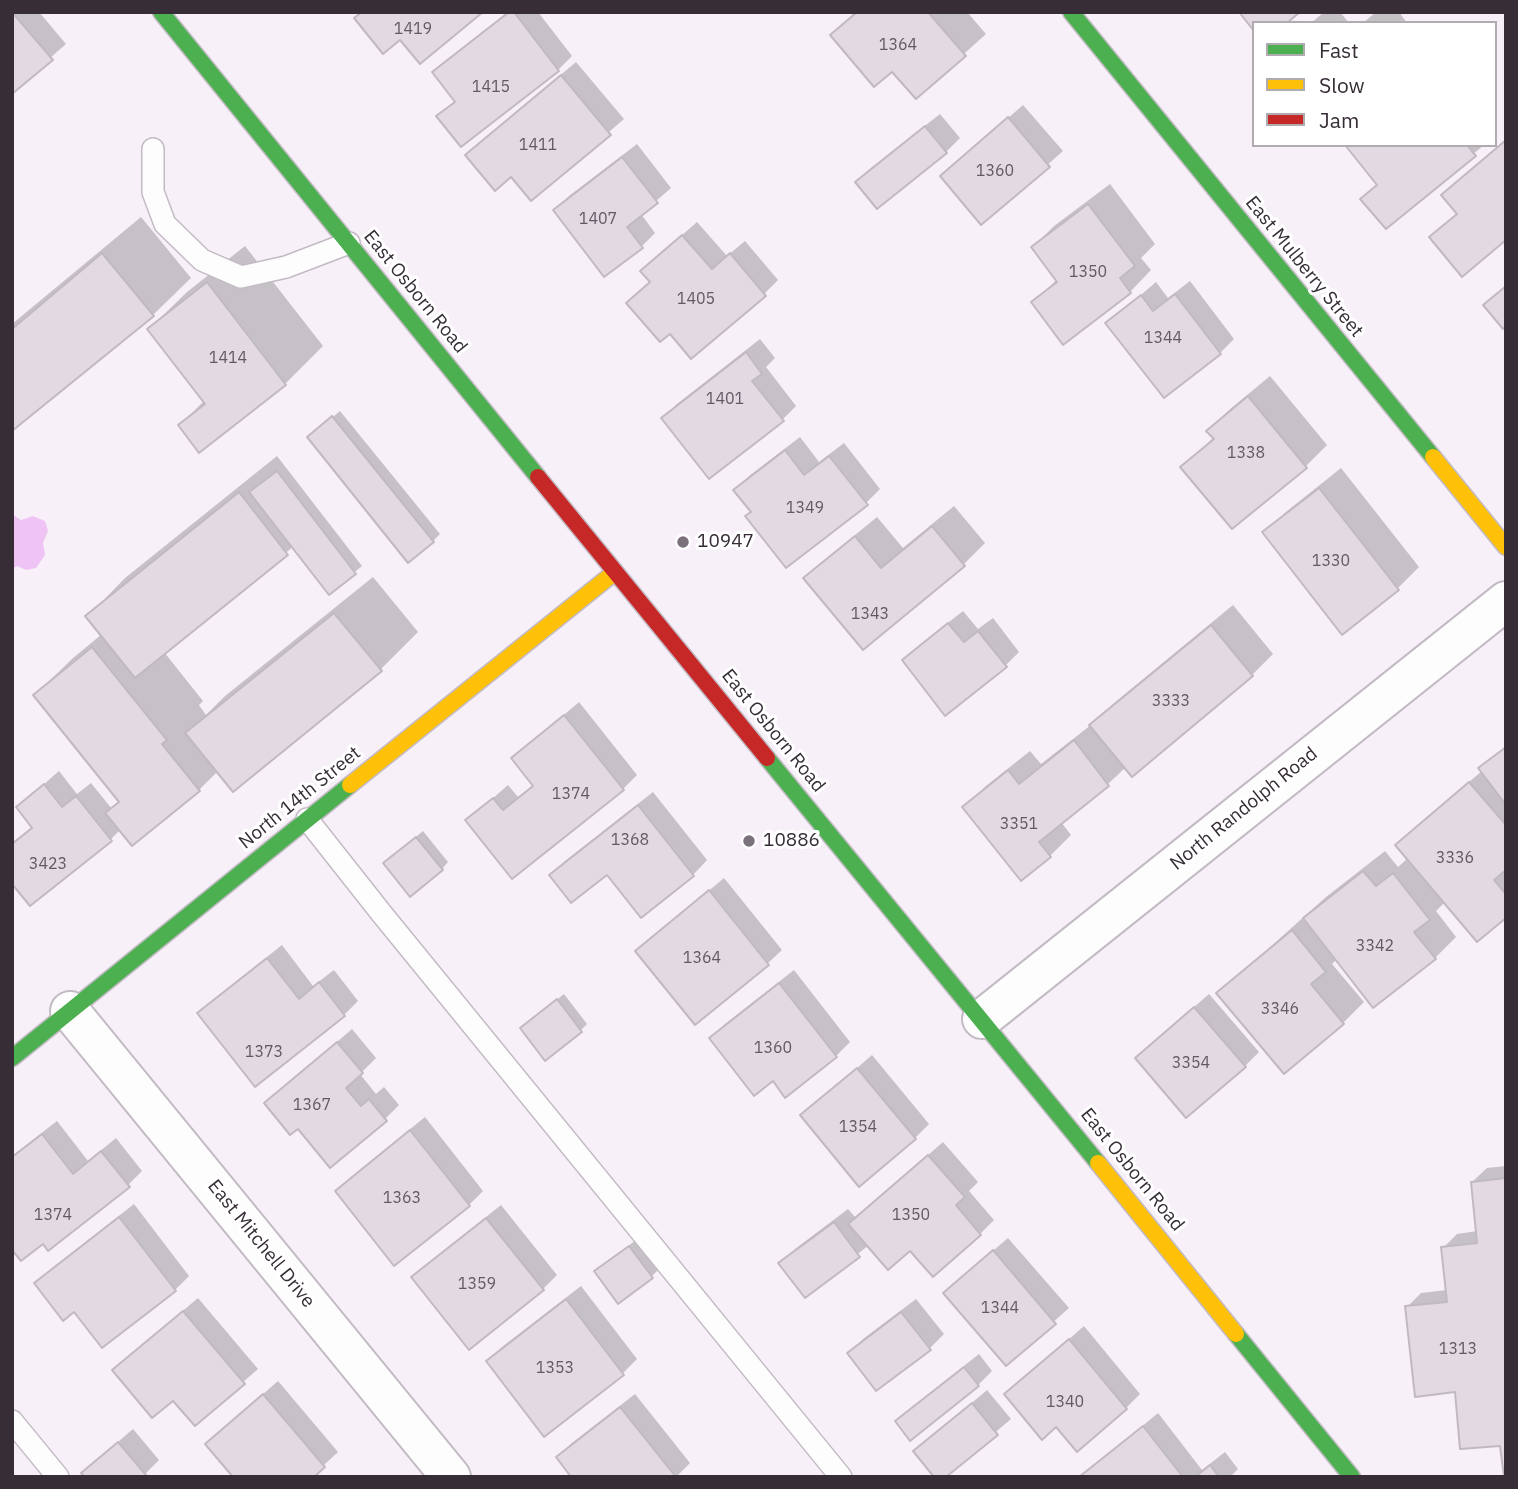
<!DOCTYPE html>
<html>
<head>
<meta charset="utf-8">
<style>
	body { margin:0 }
	#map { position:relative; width:1518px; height:1489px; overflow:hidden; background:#f8f0f9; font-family:"IBM Plex Sans",sans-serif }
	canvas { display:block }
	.frame { position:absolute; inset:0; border:14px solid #372d37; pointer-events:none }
	.legend { position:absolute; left:1252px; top:21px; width:245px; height:126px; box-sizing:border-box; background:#fff; border:2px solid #afabaf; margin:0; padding:9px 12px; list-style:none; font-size:21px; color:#372d37 }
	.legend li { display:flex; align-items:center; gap:14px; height:35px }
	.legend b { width:35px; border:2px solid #afabaf }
</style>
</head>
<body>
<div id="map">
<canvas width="1518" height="1489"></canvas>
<div class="frame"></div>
<ul class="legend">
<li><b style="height:9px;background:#4caf50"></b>Fast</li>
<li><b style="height:9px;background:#ffc107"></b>Slow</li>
<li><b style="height:9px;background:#c62828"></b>Jam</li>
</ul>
</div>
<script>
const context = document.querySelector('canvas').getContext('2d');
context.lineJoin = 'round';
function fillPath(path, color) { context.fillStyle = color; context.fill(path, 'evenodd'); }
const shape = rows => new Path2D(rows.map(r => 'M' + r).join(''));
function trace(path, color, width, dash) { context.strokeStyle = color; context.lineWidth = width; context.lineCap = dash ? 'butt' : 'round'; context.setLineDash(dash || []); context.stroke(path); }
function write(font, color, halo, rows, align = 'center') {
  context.font = font + ' "IBM Plex Sans",sans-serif'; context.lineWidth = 6; context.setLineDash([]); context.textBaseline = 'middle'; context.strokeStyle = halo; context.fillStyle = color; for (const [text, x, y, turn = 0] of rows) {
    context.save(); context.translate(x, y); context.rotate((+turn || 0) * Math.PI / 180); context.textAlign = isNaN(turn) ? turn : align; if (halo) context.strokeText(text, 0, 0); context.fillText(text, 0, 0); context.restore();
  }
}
fillPath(shape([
	[12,514,21,520,33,516,45,521,48,531,43,543,45,555,36,568,26,570,17,566,12,569]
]), '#f0c3f5');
fillPath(shape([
	[12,12,39,12,66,44,12,91],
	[508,12,538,12,572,56,558,70,461,145,439,116,456,100,435,73,449,58],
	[856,12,967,12,986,34,916,97,892,69,832,35],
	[1324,12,1340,12,1349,23,1311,23],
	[1376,12,1399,12,1407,23,1363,23],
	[576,62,624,119,531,199,482,141],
	[1023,105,1063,151,982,223,942,176],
	[940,114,960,138,946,152,857,182,871,168],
	[1506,139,1506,238,1431,237,1458,212,1443,195],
	[637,144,671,188,641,214,655,233,641,247,555,210,569,196],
	[1348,145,1484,145,1386,227,1363,199,1378,183],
	[1110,184,1155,244,1141,258,1151,270,1130,292,1063,343,1034,303,1057,279,1033,247,1054,226],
	[141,217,191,278,153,315,12,428,12,324],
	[697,222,727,256,745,241,778,280,764,294,651,281,657,257],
	[245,246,323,346,285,384,180,425,205,400,149,329,187,292],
	[1190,281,1234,339,1220,353,1108,323,1156,282,1168,298],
	[760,339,775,358,766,367,796,406,782,420,663,418,677,404],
	[1270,376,1327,445,1306,466,1232,527,1183,467,1214,437,1208,431,1229,410],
	[340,411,440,534,433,541,316,431],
	[800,437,819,462,844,443,880,489,866,503,752,511,735,491,749,476],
	[277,456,362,566,330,592,294,546,164,652,203,701,199,705,206,715,225,696,373,577,418,632,380,670,218,771,199,790,121,829,110,840,12,881,12,843,33,826,18,807,59,771,77,794,91,783,112,809,120,800,35,695,73,658,102,634,88,616,125,578],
	[1341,468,1419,567,1398,588,1343,632,1265,533,1286,512],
	[954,506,985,543,964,564,864,648,806,579,827,558,877,517,903,548],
	[1233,605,1273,654,1252,675,1126,767,1108,784,1061,822,1071,835,1050,856,965,807,986,786,1030,751,1041,764,1096,721,1113,704],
	[963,611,978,629,993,618,1019,652,1005,666,904,660,918,646],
	[579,702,637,775,623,789,467,821,508,785,518,797,534,785,513,758],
	[1506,746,1506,915,1445,902,1436,911,1456,937,1435,958,1337,959,1332,964,1364,1002,1343,1023,1219,993,1326,897,1385,851,1398,867,1408,858,1397,846,1418,825,1482,771,1480,769],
	[653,792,707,860,693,875,641,915,607,872,551,875,565,861],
	[423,831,448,862,442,869,392,857],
	[724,878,782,950,767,964,637,951],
	[282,945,313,986,334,970,358,1001,344,1015,200,1013,214,999],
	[794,970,850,1042,836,1056,711,1038,725,1024],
	[564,994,587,1024,581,1030,529,1022],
	[1209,994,1259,1052,1245,1066,1152,1044],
	[352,1029,376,1058,360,1074,376,1094,384,1087,399,1105,385,1119,298,1126,266,1103],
	[872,1055,929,1124,915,1138,802,1116],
	[425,1117,483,1191,469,1205,337,1191,351,1177],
	[57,1121,88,1161,116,1138,142,1171,128,1185,43,1242,12,1247,12,1156],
	[943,1142,978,1182,969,1191,994,1220,980,1234,910,1248,869,1245,805,1296,781,1264,795,1249,848,1209,856,1218],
	[1506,1166,1506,1476,1502,1444,1456,1391,1407,1307,1421,1293,1447,1290,1443,1248,1457,1234,1478,1231,1472,1182,1487,1168],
	[134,1204,189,1276,175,1290,103,1345,75,1310,36,1283,51,1269],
	[501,1205,557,1275,543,1289,414,1277,428,1263],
	[1008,1238,1069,1308,1006,1364,960,1279],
	[636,1240,658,1270,652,1276,596,1271],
	[581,1286,637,1359,623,1373,544,1434,488,1361,502,1347],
	[198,1298,258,1369,195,1424,173,1398,129,1356],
	[916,1299,944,1334,930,1348,876,1389,849,1353,863,1339],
	[1084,1326,1140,1394,1126,1408,1056,1425,1006,1394],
	[979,1354,992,1371,978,1385,911,1438,897,1421,912,1407],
	[278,1381,338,1452,311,1477,222,1430],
	[987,1390,1011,1419,943,1477,915,1451],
	[635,1394,690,1463,676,1477,558,1457,572,1443],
	[1158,1413,1202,1470,1225,1452,1238,1469,1230,1477,1081,1477],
	[133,1429,159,1460,145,1474,98,1459]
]), '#0003');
const building = shape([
	[12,12,53,60,12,94,12,12],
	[362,12,483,12,420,64,400,40,383,54,354,18,362,12],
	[509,12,514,12,559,71,461,147,436,116,455,102,432,72,509,12],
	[857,12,928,12,966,56,916,99,892,72,874,87,830,35,857,12],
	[1239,12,1300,12,1287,23,1254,23,1254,31,1239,12],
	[561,75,611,135,531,201,511,177,495,191,465,155,561,75],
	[1008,117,1050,167,981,225,940,176,1008,117],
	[925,126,947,153,877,209,855,182,925,126],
	[1506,140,1506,240,1462,277,1429,237,1457,214,1441,195,1506,140],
	[1345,145,1467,145,1476,156,1386,229,1360,199,1377,185,1345,145],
	[622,157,658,203,627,227,643,248,604,277,553,210,622,157],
	[1088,204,1135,266,1120,278,1131,293,1063,345,1031,302,1057,282,1031,247,1088,204],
	[682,235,712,269,730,253,766,296,691,359,670,334,660,342,626,303,650,282,640,271,682,235],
	[102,253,154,316,12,431,12,329,102,253],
	[207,282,286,385,199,453,178,425,205,404,147,329,207,282],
	[1506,286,1506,326,1503,329,1483,305,1506,286],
	[1175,294,1221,354,1164,398,1105,323,1141,295,1153,311,1175,294],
	[746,352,762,374,752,381,784,421,709,479,661,418,746,352],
	[1248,396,1307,468,1232,529,1180,467,1214,439,1206,431,1248,396],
	[332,416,434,542,408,563,307,437,332,416],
	[785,450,804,475,829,456,868,505,786,568,745,516,751,512,733,490,785,450],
	[277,471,356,574,329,595,249,492,277,471],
	[1319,488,1399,590,1342,635,1262,532,1319,488],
	[239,492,288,555,135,678,85,616,239,492],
	[932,526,965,566,863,650,803,578,855,536,881,568,932,526],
	[334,613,382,671,233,792,185,733,334,613],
	[948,623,964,642,978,631,1007,667,945,716,902,660,948,623],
	[1211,625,1253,676,1132,777,1089,725,1211,625],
	[92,647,167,740,162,744,200,791,132,846,105,813,119,802,33,695,92,647],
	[564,715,624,790,512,879,465,820,493,798,503,810,533,786,511,758,564,715],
	[1074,740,1109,786,1039,842,1051,857,1021,881,962,807,1008,770,1019,784,1074,740],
	[1506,747,1506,805,1478,768,1506,747],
	[1469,782,1506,825,1506,870,1494,880,1506,894,1506,918,1477,942,1395,845,1469,782],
	[44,784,62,807,76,796,112,841,30,906,12,884,12,844,32,828,16,807,44,784],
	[638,805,694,876,641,918,607,875,571,903,549,875,638,805],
	[416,837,443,870,410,897,383,863,416,837],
	[1363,871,1376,886,1393,873,1430,920,1414,932,1436,959,1373,1008,1303,918,1363,871],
	[709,890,769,965,695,1025,635,951,709,890],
	[1292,930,1326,972,1311,984,1344,1024,1284,1074,1216,993,1292,930],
	[267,958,299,999,319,982,345,1016,255,1087,197,1013,267,958],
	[779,983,837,1057,785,1098,773,1081,754,1096,709,1038,779,983],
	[557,999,582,1032,545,1061,520,1028,557,999],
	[1194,1007,1246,1067,1186,1118,1135,1058,1194,1007],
	[337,1042,363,1073,346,1088,361,1106,369,1099,387,1121,330,1168,298,1129,290,1135,264,1103,337,1042],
	[857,1068,916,1139,859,1187,800,1115,857,1068],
	[410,1130,470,1206,394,1266,335,1191,410,1130],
	[42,1134,73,1174,101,1151,130,1187,48,1251,43,1244,21,1261,12,1250,12,1157,42,1134],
	[928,1155,965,1197,956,1205,981,1235,933,1277,910,1251,888,1270,848,1224,928,1155],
	[1506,1178,1506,1477,1504,1477,1500,1446,1460,1449,1455,1392,1415,1397,1405,1306,1447,1302,1441,1247,1477,1243,1471,1182,1506,1178],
	[119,1217,176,1291,102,1348,74,1312,63,1321,34,1283,119,1217],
	[486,1218,544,1290,469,1350,411,1277,486,1218],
	[834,1222,860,1257,805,1298,778,1263,834,1222],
	[629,1246,653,1278,618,1304,594,1271,629,1246],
	[993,1250,1056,1324,1006,1366,943,1293,993,1250],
	[566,1299,624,1375,544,1437,486,1361,566,1299],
	[183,1311,245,1384,195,1426,173,1401,152,1418,112,1370,183,1311],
	[901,1312,931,1350,876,1391,847,1353,901,1312],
	[1069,1339,1127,1409,1077,1452,1056,1427,1042,1440,1004,1394,1069,1339],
	[964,1367,979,1386,910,1441,895,1421,964,1367],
	[263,1394,325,1467,314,1477,233,1477,205,1444,263,1394],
	[972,1403,998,1435,946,1477,934,1477,913,1451,972,1403],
	[620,1407,676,1477,571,1477,556,1457,620,1407],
	[1143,1426,1183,1477,1079,1477,1143,1426],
	[118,1442,146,1475,144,1477,85,1477,81,1473,118,1442],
	[1210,1465,1219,1477,1195,1477,1210,1465]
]);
fillPath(building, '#e2d9e2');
trace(building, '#c1b9c2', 2);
const lane = shape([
	[153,149,153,192,165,224,202,260,241,277,286,267,349,243],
	[307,819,382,914,841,1477],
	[12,1421,58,1477]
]);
const street = shape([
	[70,1011,451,1477],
	[982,1019,1506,601]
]);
const fast = shape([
	[161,12,538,477],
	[1071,12,1433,457],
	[767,758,1098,1163],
	[12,1058,350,785],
	[1236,1334,1352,1477]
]);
const slow = shape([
	[1433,457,1506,547],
	[350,785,615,572],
	[1098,1163,1236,1334]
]);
const jam = shape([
	[538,477,767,758]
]);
trace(lane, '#c3bbc4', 24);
trace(street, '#c3bbc4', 42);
trace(fast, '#c3bbc4', 19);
trace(slow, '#c3bbc4', 19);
trace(jam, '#c3bbc4', 19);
trace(lane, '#fefdfe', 21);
trace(street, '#fefdfe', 38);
trace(fast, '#4caf50', 16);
trace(slow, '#ffc107', 16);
trace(jam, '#c62828', 16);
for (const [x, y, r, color] of [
	[683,542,7,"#7b717b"],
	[749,841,7,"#7b717b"]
]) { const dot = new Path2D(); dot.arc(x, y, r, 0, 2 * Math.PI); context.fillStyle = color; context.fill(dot); trace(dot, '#fff', 2.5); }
write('16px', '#625963', null, [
	["1419",413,29],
	["1364",898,45],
	["1415",491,87],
	["1411",538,145],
	["1360",995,171],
	["1407",598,219],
	["1350",1088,272],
	["1405",696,299],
	["1344",1163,338],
	["1414",228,358],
	["1401",725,399],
	["1338",1246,453],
	["1349",805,508],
	["1330",1331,561],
	["1343",870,614],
	["3333",1171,701],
	["1374",571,794],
	["3351",1019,824],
	["1368",630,840],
	["3336",1455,858],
	["3423",48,864],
	["3342",1375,946],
	["1364",702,958],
	["3346",1280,1009],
	["1360",773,1048],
	["1373",264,1052],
	["3354",1191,1063],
	["1367",312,1105],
	["1354",858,1127],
	["1363",402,1198],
	["1374",53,1215],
	["1350",911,1215],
	["1359",477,1284],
	["1344",1000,1308],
	["1313",1458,1349],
	["1353",555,1368],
	["1340",1065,1402]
]);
write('19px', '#372d37', '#fff', [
	["East Mulberry Street",1304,267,51],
	["East Osborn Road",415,292,51],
	["East Osborn Road",773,731,51],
	["North 14th Street",300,798,-39],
	["North Randolph Road",1244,809,-39],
	["East Osborn Road",1132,1170,51],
	["East Mitchell Drive",261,1244,51]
]);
write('19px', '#372d37', '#fff', [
	["10947",697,542],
	["10886",763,841]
], 'left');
</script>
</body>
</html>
